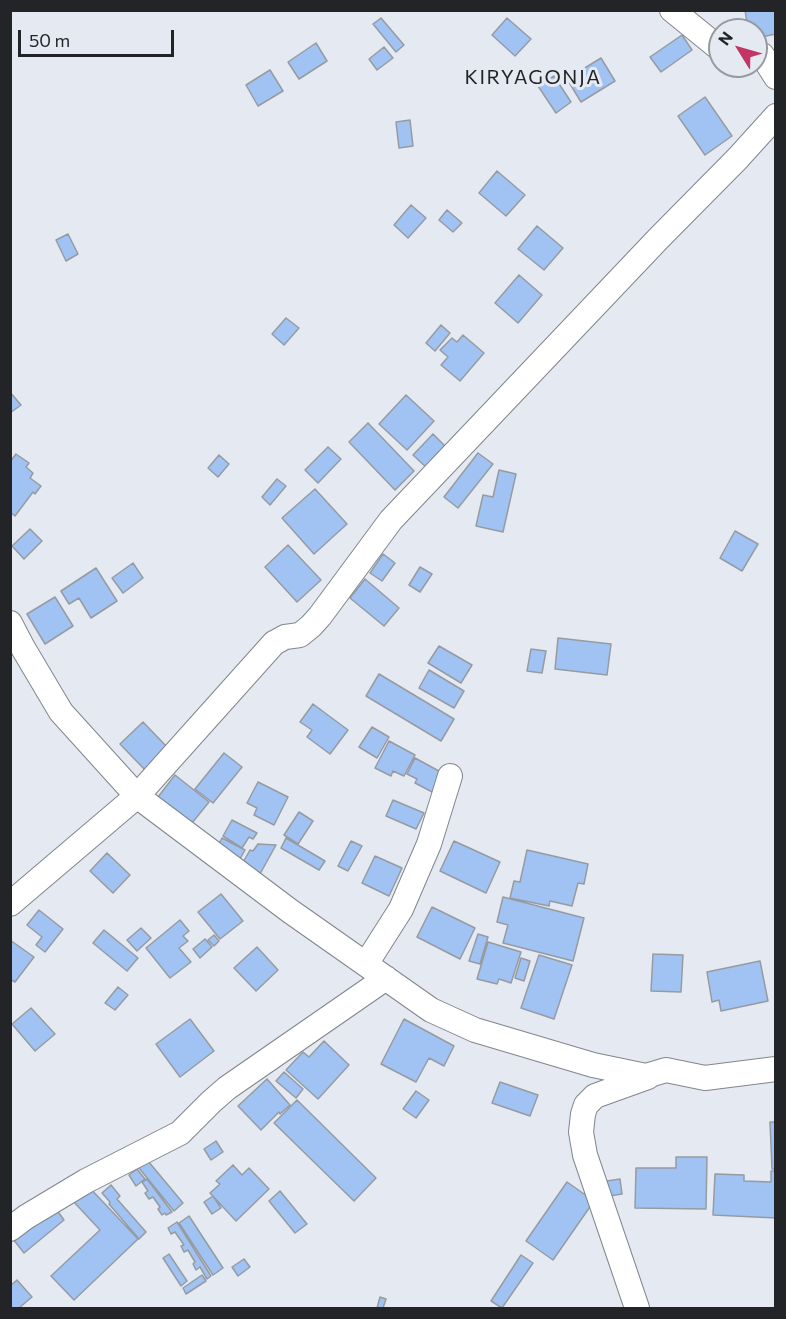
<!DOCTYPE html>
<html>
<head>
<meta charset="utf-8">
<style>
	body { margin:0 }
	#map { position:relative; width:786px; height:1319px; overflow:hidden; background:#e5eaf2; font-family:Commissioner,sans-serif }
	canvas { display:block }
	.frame { position:absolute; inset:0; border:12px solid #222427; pointer-events:none }
	.north { position:absolute; left:708px; top:18px; width:60px; height:60px; box-sizing:border-box; background:#e5eaf2; border:2px solid #979ba1; border-radius:50%; rotate:307deg; font-size:16px; font-weight:700; line-height:24px; text-align:center; color:#222427 }
	.north::after { content:''; display:block; margin:auto; width:21px; height:27px; background:#c23565; clip-path:polygon(50% 0,100% 100%,50% 72%,0 100%) }
	.scale { position:absolute; left:18px; top:30px; width:156px; height:27px; box-sizing:border-box; border:3px solid #222427; border-top:0; padding-left:8px; font-size:18px; line-height:21px; white-space:nowrap; color:#222427; -webkit-text-stroke:4px #e5eaf2; paint-order:stroke }
</style>
</head>
<body>
<div id="map">
<canvas width="786" height="1319"></canvas>
<div class="frame"></div>
<div class="north">N</div>
<div class="scale">50 m</div>
</div>
<script>
const context = document.querySelector('canvas').getContext('2d');
context.lineJoin = 'round';
function fillPath(path, color) { context.fillStyle = color; context.fill(path, 'evenodd'); }
const shape = rows => new Path2D(rows.map(r => 'M' + r).join(''));
function trace(path, color, width, dash) { context.strokeStyle = color; context.lineWidth = width; context.lineCap = dash ? 'butt' : 'round'; context.setLineDash(dash || []); context.stroke(path); }
function write(font, color, halo, rows, align = 'center') {
  context.font = font + ' Commissioner,sans-serif'; context.lineWidth = 6; context.setLineDash([]); context.textBaseline = 'middle'; context.strokeStyle = halo; context.fillStyle = color; for (const [text, x, y, turn = 0] of rows) {
    context.save(); context.translate(x, y); context.rotate((+turn || 0) * Math.PI / 180); context.textAlign = isNaN(turn) ? turn : align; if (halo) context.strokeText(text, 0, 0); context.fillText(text, 0, 0); context.restore();
  }
}
const building = shape([
	[745,10,776,10,776,34,756,38,756,30,748,30,745,10],
	[381,18,404,45,396,52,373,24,381,18],
	[507,18,531,39,515,56,492,35,507,18],
	[682,35,692,50,661,72,650,57,682,35],
	[316,43,327,61,299,79,288,62,316,43],
	[384,47,393,58,377,70,369,59,384,47],
	[601,58,615,81,581,102,567,79,601,58],
	[270,70,283,91,258,106,246,85,270,70],
	[554,76,571,102,556,113,538,86,554,76],
	[705,97,732,136,705,155,678,116,705,97],
	[410,120,413,146,399,148,396,122,410,120],
	[497,171,525,195,506,216,479,193,497,171],
	[411,205,426,218,408,238,394,225,411,205],
	[447,210,462,223,453,232,439,220,447,210],
	[537,226,563,248,544,270,518,249,537,226],
	[68,234,78,254,66,261,56,240,68,234],
	[519,275,542,295,518,323,495,303,519,275],
	[286,318,299,328,284,345,272,334,286,318],
	[441,325,450,333,435,351,426,343,441,325],
	[463,335,484,353,460,381,441,365,448,357,440,350,452,338,457,342,463,335],
	[10,392,21,405,10,413,10,392],
	[406,395,434,421,407,450,379,424,406,395],
	[368,423,414,471,395,490,349,442,368,423],
	[433,434,447,448,428,469,413,455,433,434],
	[328,447,341,459,318,483,305,470,328,447],
	[478,453,493,464,458,508,444,497,478,453],
	[16,454,29,463,26,467,33,473,30,478,41,486,35,494,33,492,15,516,10,512,10,462,16,454],
	[219,455,229,464,218,477,208,468,219,455],
	[499,470,516,474,503,532,476,526,483,495,493,497,499,470],
	[277,479,286,486,270,505,262,497,277,479],
	[315,489,347,524,314,554,282,518,315,489],
	[30,529,42,541,24,559,12,546,30,529],
	[735,531,758,544,742,571,720,558,735,531],
	[288,545,321,580,297,602,265,567,288,545],
	[383,554,395,563,382,581,370,573,383,554],
	[133,563,143,578,123,593,112,578,133,563],
	[420,567,432,574,420,592,409,585,420,567],
	[96,568,117,601,91,618,79,598,69,604,61,591,96,568],
	[365,579,399,608,384,626,350,598,365,579],
	[55,597,73,626,45,644,27,614,55,597],
	[558,638,611,644,607,675,555,669,558,638],
	[439,646,472,665,461,683,428,663,439,646],
	[531,649,546,651,542,673,527,671,531,649],
	[429,670,464,691,454,708,419,688,429,670],
	[379,674,454,719,441,741,366,696,379,674],
	[313,704,348,730,330,754,307,737,312,730,300,722,313,704],
	[143,722,169,749,146,771,120,744,143,722],
	[372,727,389,737,377,758,359,747,372,727],
	[389,741,415,755,404,776,393,771,391,776,375,768,389,741],
	[224,753,242,767,213,803,195,789,224,753],
	[415,758,448,776,438,795,415,783,417,779,407,774,415,758],
	[175,775,209,802,192,823,158,797,175,775],
	[258,782,288,797,274,825,254,815,257,808,247,803,258,782],
	[393,800,424,813,416,829,386,816,393,800],
	[299,812,313,821,298,844,284,835,299,812],
	[232,820,257,833,253,839,249,837,242,848,223,836,232,820],
	[222,838,245,850,240,859,217,847,222,838],
	[286,838,325,861,319,870,281,848,286,838],
	[351,841,362,846,348,871,338,866,351,841],
	[454,841,500,862,486,893,440,871,454,841],
	[258,844,276,845,260,874,242,864,250,850,253,851,258,844],
	[527,850,588,864,584,884,578,883,572,906,550,901,549,906,510,898,514,881,520,882,527,850],
	[107,853,130,875,113,893,90,871,107,853],
	[375,856,402,868,389,896,362,883,375,856],
	[221,894,243,921,220,939,198,912,221,894],
	[503,897,584,918,573,961,503,943,508,925,497,922,503,897],
	[432,907,475,928,460,959,417,937,432,907],
	[39,910,63,929,45,952,36,945,42,937,27,925,39,910],
	[180,920,189,931,183,936,188,941,179,948,191,962,170,978,146,948,180,920],
	[141,928,151,938,137,951,127,940,141,928],
	[104,930,138,958,127,971,93,943,104,930],
	[478,934,488,937,480,964,469,961,478,934],
	[214,935,219,941,214,946,208,940,214,935],
	[205,939,212,947,200,958,193,949,205,939],
	[10,940,34,957,15,982,10,979,10,940],
	[488,942,521,952,511,983,499,979,497,984,477,979,488,942],
	[257,947,278,970,256,991,234,968,257,947],
	[653,954,683,955,681,992,651,991,653,954],
	[539,955,572,965,554,1019,521,1008,539,955],
	[521,958,530,961,524,981,515,978,521,958],
	[760,961,768,1001,721,1011,719,1000,712,1002,707,972,760,961],
	[118,987,128,995,115,1010,105,1003,118,987],
	[31,1008,55,1034,35,1051,12,1024,31,1008],
	[190,1019,214,1051,180,1077,156,1044,190,1019],
	[404,1019,454,1046,444,1066,429,1058,416,1082,381,1064,404,1019],
	[324,1041,349,1065,318,1099,286,1070,303,1052,309,1057,324,1041],
	[284,1072,303,1089,296,1098,276,1081,284,1072],
	[267,1079,290,1105,280,1114,279,1112,261,1130,238,1106,267,1079],
	[500,1082,538,1095,530,1116,492,1103,500,1082],
	[416,1091,429,1100,416,1118,403,1109,416,1091],
	[297,1100,376,1178,354,1201,274,1123,297,1100],
	[770,1122,776,1122,776,1169,772,1169,770,1122],
	[216,1141,223,1152,211,1160,204,1149,216,1141],
	[676,1157,707,1157,706,1209,635,1208,636,1168,676,1168,676,1157],
	[148,1161,183,1203,174,1211,139,1168,148,1161],
	[233,1165,242,1175,249,1168,269,1189,236,1221,210,1193,220,1184,216,1181,233,1165],
	[137,1169,145,1179,136,1186,129,1175,137,1169],
	[771,1171,776,1171,776,1218,713,1215,715,1174,744,1175,744,1181,771,1182,771,1171],
	[147,1179,172,1212,166,1215,165,1213,162,1215,158,1209,160,1207,153,1197,149,1199,145,1193,148,1191,142,1182,147,1179],
	[620,1179,622,1194,609,1196,607,1181,620,1179],
	[567,1182,594,1201,553,1260,526,1241,567,1182],
	[87,1185,138,1239,74,1300,51,1276,100,1230,72,1200,87,1185],
	[111,1185,120,1196,117,1199,146,1232,139,1239,109,1204,110,1202,102,1193,111,1185],
	[280,1191,307,1224,295,1233,269,1201,280,1191],
	[213,1196,221,1208,212,1214,204,1202,213,1196],
	[54,1206,64,1220,24,1253,13,1239,54,1206],
	[189,1216,223,1268,213,1275,179,1223,189,1216],
	[177,1222,211,1276,207,1279,200,1267,196,1270,193,1264,195,1262,188,1250,184,1252,181,1246,184,1245,175,1232,171,1234,168,1228,177,1222],
	[169,1254,187,1281,181,1286,163,1258,169,1254],
	[521,1255,533,1263,502,1308,491,1301,521,1255],
	[244,1259,250,1267,238,1276,232,1267,244,1259],
	[202,1275,206,1281,186,1294,183,1288,202,1275],
	[17,1280,32,1297,19,1308,10,1308,10,1286,17,1280],
	[380,1297,386,1299,383,1308,377,1308,380,1297]
]);
fillPath(building, '#a1c3f3');
trace(building, '#969ba2', 1.5);
const minor = shape([
	[672,10,720,49],
	[762,55,776,77],
	[10,623,23,648,61,712,137,796,290,911,431,1010,475,1030,593,1065,646,1076,666,1070,705,1078,776,1069],
	[10,904,137,796,274,643,285,637,300,635,311,626,320,616,391,520,658,239,738,158,776,116],
	[366,964,401,909,429,844,450,776],
	[10,1229,26,1217,86,1181,180,1133,211,1102,227,1088,386,978],
	[637,1308,585,1155,581,1132,583,1114,586,1105,595,1096,648,1077]
]);
trace(minor, '#81868c', 26);
trace(minor, '#fff', 24);
context.letterSpacing = '1.5px';
write('20px', '#222427', '#e5eaf2', [
	["KIRYAGONJA",533,77]
]);
context.letterSpacing = '0px';
</script>
</body>
</html>
